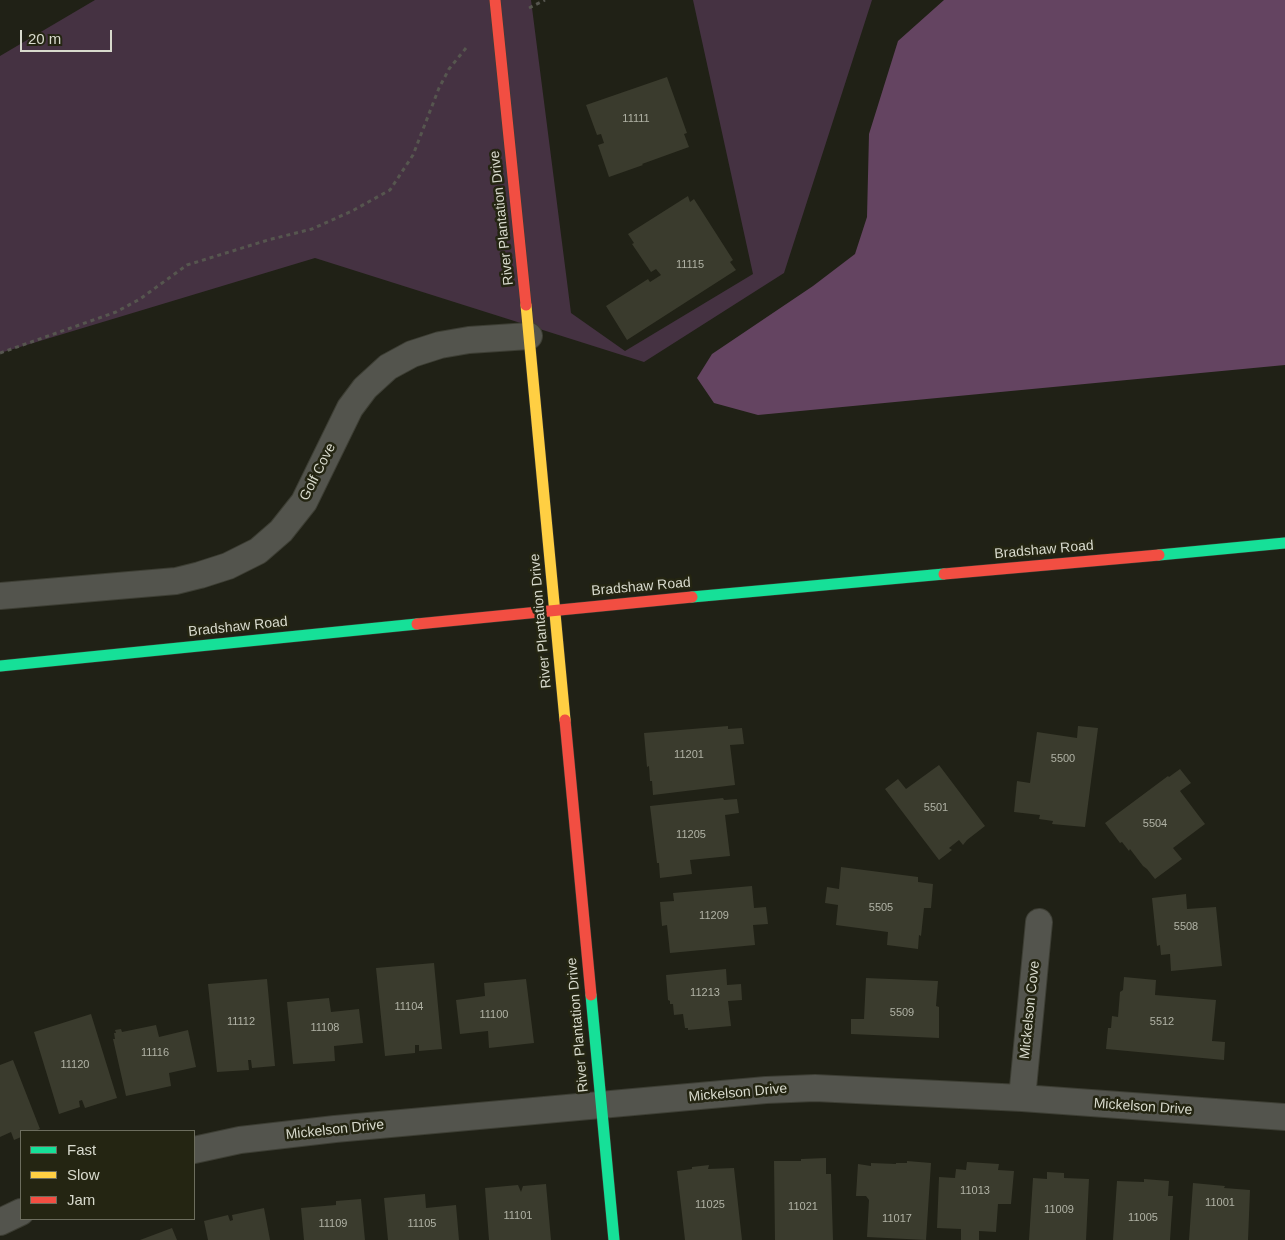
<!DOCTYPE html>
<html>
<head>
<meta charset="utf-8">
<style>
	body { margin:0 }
	#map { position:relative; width:1285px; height:1240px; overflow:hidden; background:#202116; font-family:Arial,sans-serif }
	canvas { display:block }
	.legend { position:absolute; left:20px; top:1130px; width:175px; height:90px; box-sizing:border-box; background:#242512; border:1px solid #6c6d5d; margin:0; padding:6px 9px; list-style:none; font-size:15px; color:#d8dacd }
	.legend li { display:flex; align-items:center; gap:10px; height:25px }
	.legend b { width:25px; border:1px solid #6c6d5d }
	.scale { position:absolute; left:20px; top:30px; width:92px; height:22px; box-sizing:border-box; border:2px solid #d8dacd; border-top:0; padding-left:6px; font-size:15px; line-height:18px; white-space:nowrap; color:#d8dacd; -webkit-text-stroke:4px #242512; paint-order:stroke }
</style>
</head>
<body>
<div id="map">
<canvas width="1285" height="1240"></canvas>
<ul class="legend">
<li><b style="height:6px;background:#16e098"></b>Fast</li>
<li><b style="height:6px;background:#ffcf43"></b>Slow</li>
<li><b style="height:6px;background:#f24e42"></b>Jam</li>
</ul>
<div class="scale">20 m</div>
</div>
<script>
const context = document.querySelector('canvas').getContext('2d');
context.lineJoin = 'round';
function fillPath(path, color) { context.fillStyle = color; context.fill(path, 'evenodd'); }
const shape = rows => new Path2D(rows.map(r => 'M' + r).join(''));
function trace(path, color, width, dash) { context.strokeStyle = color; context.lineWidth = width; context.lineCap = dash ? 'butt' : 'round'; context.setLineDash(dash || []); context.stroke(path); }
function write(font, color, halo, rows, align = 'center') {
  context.font = font + ' Arial,sans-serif'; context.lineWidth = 5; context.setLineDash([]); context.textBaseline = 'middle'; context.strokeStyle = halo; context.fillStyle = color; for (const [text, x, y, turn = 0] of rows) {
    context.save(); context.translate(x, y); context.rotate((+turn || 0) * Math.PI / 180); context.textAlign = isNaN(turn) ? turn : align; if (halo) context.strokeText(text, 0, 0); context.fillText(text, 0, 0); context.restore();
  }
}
fillPath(shape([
	[95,0,531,0,571,313,625,351,753,274,693,0,872,0,784,273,644,362,315,258,0,353,0,56]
]), '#453242');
fillPath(shape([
	[944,0,1285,0,1285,365,758,415,714,403,697,378,712,354,813,286,855,254,867,217,869,134,898,41]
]), '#644461');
fillPath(shape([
	[667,77,687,133,684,134,689,147,642,164,643,165,609,177,598,145,604,143,601,134,597,135,586,105],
	[688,196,690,202,694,199,733,260,730,262,736,270,627,340,606,306,648,279,650,282,661,275,656,269,651,272,632,244,634,243,628,234],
	[728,726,728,729,742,728,744,744,730,745,735,785,653,795,652,781,650,781,649,766,647,767,644,733],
	[1078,726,1098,728,1085,827,1052,824,1053,821,1039,819,1040,815,1014,812,1017,781,1030,783,1037,732,1077,738],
	[939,765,985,826,967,840,963,845,959,840,949,848,952,850,939,860,885,789,898,779,906,789],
	[1180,769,1191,783,1180,791,1205,824,1173,848,1182,859,1155,879,1147,869,1143,866,1130,849,1129,851,1122,842,1120,843,1105,823,1168,776,1169,777],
	[723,798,724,800,737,799,739,813,725,815,730,856,690,860,692,874,660,878,659,863,657,863,650,806],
	[841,867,918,877,918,882,933,884,931,908,924,908,921,936,919,935,918,949,887,945,888,932,836,925,838,905,825,903,827,887,839,889],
	[752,886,754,908,766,907,768,924,753,925,755,945,670,953,667,925,662,926,660,902,674,901,673,893],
	[1186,894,1187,909,1216,907,1222,966,1171,971,1170,954,1161,955,1160,945,1157,946,1152,898],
	[434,963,442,1049,419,1051,419,1045,415,1045,415,1053,385,1056,376,968],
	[726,969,727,985,741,984,742,1000,728,1001,731,1026,688,1030,688,1028,685,1028,683,1014,674,1015,673,1004,670,1004,670,1001,668,1000,666,975],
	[1124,977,1156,980,1155,995,1216,1000,1212,1041,1225,1042,1224,1060,1106,1049,1108,1028,1111,1028,1112,1016,1118,1017,1120,992,1123,990],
	[866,978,938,981,936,1006,939,1007,939,1038,851,1034,851,1019,864,1019],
	[267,979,275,1066,252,1068,251,1060,248,1060,249,1070,217,1072,208,984],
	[526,979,534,1043,489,1048,488,1031,460,1034,456,1000,485,996,484,983],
	[329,998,331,1012,359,1009,363,1043,334,1046,335,1061,293,1064,287,1002],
	[91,1014,117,1098,85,1108,82,1100,79,1101,80,1107,59,1114,34,1032],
	[156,1025,159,1037,188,1030,196,1067,169,1073,171,1086,126,1096,113,1039,115,1039,114,1033,116,1033,115,1030,121,1029,122,1032],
	[13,1060,40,1129,35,1131,21,1131,21,1137,14,1140,11,1132,0,1137,0,1065],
	[826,1158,826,1174,831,1174,833,1240,775,1240,774,1161,801,1161,801,1159],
	[907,1161,931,1163,926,1240,867,1237,869,1200,866,1196,856,1196,858,1164,871,1166,871,1163,896,1164,896,1163,907,1163],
	[967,1162,999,1164,998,1170,1014,1171,1011,1204,998,1204,996,1232,979,1231,979,1240,961,1240,961,1229,937,1228,939,1177,955,1178,956,1169,966,1170],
	[709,1165,708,1169,734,1168,742,1240,685,1240,677,1171,692,1169,692,1167],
	[1047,1172,1064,1173,1064,1178,1089,1179,1086,1240,1029,1240,1033,1178,1047,1179],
	[1144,1179,1169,1181,1168,1196,1173,1196,1170,1240,1113,1240,1117,1181,1144,1182],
	[1193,1183,1225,1186,1224,1188,1250,1190,1248,1240,1189,1240],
	[546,1184,551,1240,489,1240,485,1188,518,1185,521,1192,523,1186],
	[425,1194,426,1208,456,1205,459,1240,388,1240,384,1198],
	[361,1199,365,1240,304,1240,301,1208,336,1205,336,1201],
	[264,1208,270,1240,208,1240,204,1221,228,1215,230,1221,233,1220,232,1215],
	[172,1228,177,1240,140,1240]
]), '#3a3b2d');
const street = shape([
	[0,596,176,581,200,575,228,566,258,551,281,531,304,502,350,408,365,388,388,367,412,354,440,345,469,340,529,336],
	[1022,1098,1039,922],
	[194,1150,240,1140,335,1129,766,1090,815,1088,1022,1098,1285,1117],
	[0,1222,21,1212]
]);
const fast = shape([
	[1159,555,1285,543],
	[692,597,944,574],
	[0,666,417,624],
	[591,995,614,1240]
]);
const slow = shape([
	[526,305,565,720]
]);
const jam = shape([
	[495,0,526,305],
	[944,574,1159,555],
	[417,624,692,597],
	[565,720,591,995]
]);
trace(street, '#3d3e34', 28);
trace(fast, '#3d3e34', 12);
trace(slow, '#3d3e34', 12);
trace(jam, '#3d3e34', 12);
trace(shape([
	[529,8,545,0],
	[0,353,116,312,140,299,187,265,268,240,312,229,352,211,390,190,413,155,439,88,449,69,466,48]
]), '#56564f', 3, [4, 4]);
trace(street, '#53544d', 26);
trace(fast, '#16e098', 11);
trace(slow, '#ffcf43', 11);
trace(jam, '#f24e42', 11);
write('11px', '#b0b2a5', null, [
	["11111",636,119],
	["11115",690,265],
	["11201",689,755],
	["5500",1063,759],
	["5501",936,808],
	["5504",1155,824],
	["11205",691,835],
	["5505",881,908],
	["11209",714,916],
	["5508",1186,927],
	["11213",705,993],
	["11104",409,1007],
	["5509",902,1013],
	["11100",494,1015],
	["11112",241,1022],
	["5512",1162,1022],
	["11108",325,1028],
	["11116",155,1053],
	["11120",75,1065],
	["11013",975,1191],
	["11001",1220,1203],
	["11025",710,1205],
	["11021",803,1207],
	["11009",1059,1210],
	["11101",518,1216],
	["11005",1143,1218],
	["11017",897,1219],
	["11109",333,1224],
	["11105",422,1224]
]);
write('14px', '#d8dacd', '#242512', [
	["River Plantation Drive",502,218,-96],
	["Golf Cove",318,472,-63],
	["Bradshaw Road",1044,550,-5],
	["Bradshaw Road",641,587,-5],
	["River Plantation Drive",541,621,-95],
	["Bradshaw Road",238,627,-6],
	["Mickelson Cove",1030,1010,-84],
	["River Plantation Drive",578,1025,-95],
	["Mickelson Drive",738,1093,-5],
	["Mickelson Drive",1143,1107,4],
	["Mickelson Drive",335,1130,-6]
]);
</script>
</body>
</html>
